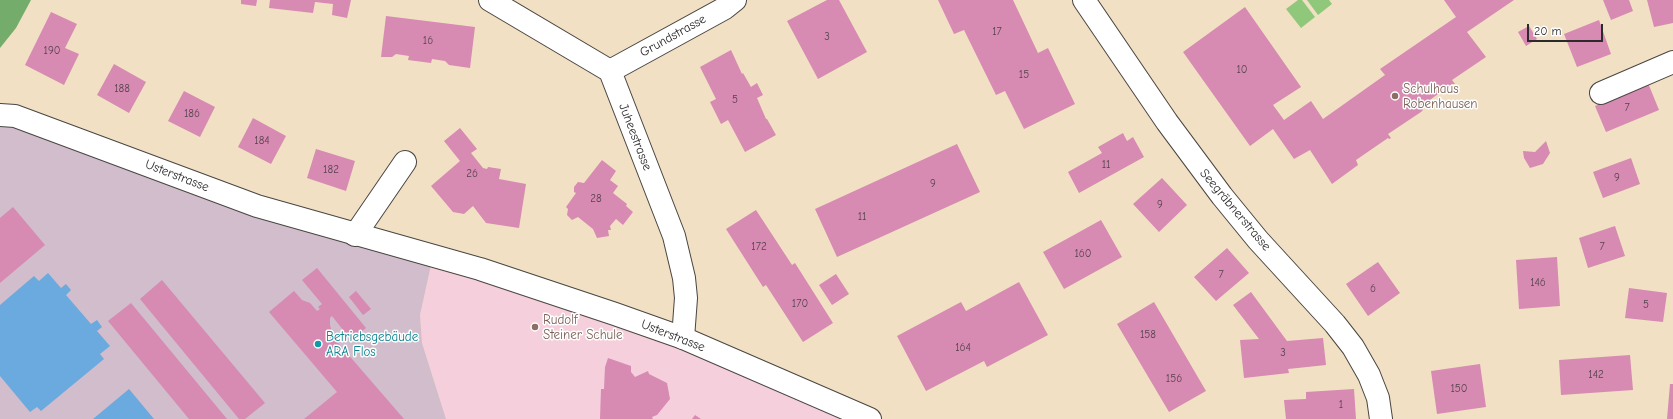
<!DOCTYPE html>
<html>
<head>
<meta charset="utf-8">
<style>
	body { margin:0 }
	#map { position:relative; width:1673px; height:419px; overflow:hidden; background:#f1e0c4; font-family:"Comic Neue",sans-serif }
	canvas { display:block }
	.scale { position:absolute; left:1527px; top:24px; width:76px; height:18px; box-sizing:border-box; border:2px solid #2b2b2b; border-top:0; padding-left:5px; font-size:12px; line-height:14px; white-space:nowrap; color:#2b2b2b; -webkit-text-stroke:3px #fff; paint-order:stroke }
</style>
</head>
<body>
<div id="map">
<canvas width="1673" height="419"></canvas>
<div class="scale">20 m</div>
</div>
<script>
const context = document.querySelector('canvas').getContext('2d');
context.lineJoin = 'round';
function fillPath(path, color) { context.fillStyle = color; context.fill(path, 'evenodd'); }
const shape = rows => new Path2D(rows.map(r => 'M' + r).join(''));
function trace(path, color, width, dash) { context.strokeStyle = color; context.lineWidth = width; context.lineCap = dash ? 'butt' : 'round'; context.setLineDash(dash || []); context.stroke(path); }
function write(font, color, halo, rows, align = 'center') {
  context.font = font + ' "Comic Neue",sans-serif'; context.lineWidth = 3; context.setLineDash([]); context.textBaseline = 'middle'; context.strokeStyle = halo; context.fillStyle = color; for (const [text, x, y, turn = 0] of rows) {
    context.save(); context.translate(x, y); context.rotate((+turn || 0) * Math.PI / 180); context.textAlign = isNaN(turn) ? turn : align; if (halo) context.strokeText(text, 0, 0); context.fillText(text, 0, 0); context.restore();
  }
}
fillPath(shape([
	[433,256,875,419,446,419,422,343,420,315]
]), '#f5cfdb');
fillPath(shape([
	[0,115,433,256,420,315,422,343,446,419,0,419]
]), '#d1bdcc');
fillPath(shape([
	[1298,0,1302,0,1315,17,1301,28,1286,9],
	[1307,0,1329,0,1332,4,1318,15]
]), '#8fc87b');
fillPath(shape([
	[0,0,31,0,16,28,0,48]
]), '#73ac6b');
fillPath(shape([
	[48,273,61,288,66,284,71,290,66,295,91,324,97,320,102,327,97,331,110,346,100,354,104,359,41,411,37,407,30,412,0,376,0,305,34,276,39,281],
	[129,389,154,419,93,419]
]), '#6aaade');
fillPath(shape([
	[241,0,257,0,256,6,241,4],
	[270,0,351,0,347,18,332,15,333,4,315,2,313,13,269,8],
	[827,0,839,0,867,52,818,79,787,21],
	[938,0,1013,0,1038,53,1048,48,1075,104,1024,129,1005,91,996,95,964,30,954,34],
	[1444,0,1514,0,1467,32,1486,57,1452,80,1455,84,1452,84,1420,107,1423,110,1421,112,1388,134,1391,138,1389,139,1388,138,1356,160,1358,165,1332,184,1310,150,1294,159,1273,129,1250,146,1183,52,1245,7,1301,87,1273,105,1284,120,1311,101,1323,119,1385,75,1380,69,1456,17],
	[1603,0,1629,0,1633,11,1611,20],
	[1647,0,1673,0,1673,23,1654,27],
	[51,12,77,24,65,48,79,54,64,85,25,65],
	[386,16,475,27,470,68,449,65,445,61,432,59,431,63,408,60,409,56,396,54,392,57,381,57],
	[1599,20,1611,54,1577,67,1564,34],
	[1529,26,1537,39,1526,46,1518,32],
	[731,50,742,74,743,73,751,87,757,83,763,95,757,98,766,119,767,119,776,135,745,152,728,120,721,124,710,102,716,99,700,67],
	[114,64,146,82,129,113,97,95],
	[1648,83,1659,110,1606,132,1595,106],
	[184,91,215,107,200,137,168,121],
	[253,118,286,136,271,164,238,147],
	[460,128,477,149,471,153,483,168,487,169,488,167,501,169,499,179,526,184,519,228,486,223,473,206,464,214,453,212,431,186,460,161,444,141],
	[1123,133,1127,141,1133,137,1144,157,1079,193,1068,172,1102,153,1098,147],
	[1546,141,1550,153,1543,164,1530,168,1524,158,1523,151,1535,152],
	[957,144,980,192,837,257,815,209],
	[316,149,355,161,346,191,307,178],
	[1631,158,1640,184,1603,198,1593,172],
	[602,160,616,171,610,180,618,186,613,193,627,204,626,206,633,212,623,225,616,219,610,226,611,230,608,230,609,236,597,238,593,229,578,217,572,220,567,215,568,209,566,207,576,193,574,192,574,187,578,182,584,183],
	[1162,178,1187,205,1159,232,1133,204],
	[13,207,45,245,0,283,0,218],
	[756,210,792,265,795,263,833,323,803,342,766,285,763,287,726,229],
	[1101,220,1122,257,1064,289,1043,252],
	[1615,226,1625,256,1588,268,1579,238],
	[1227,248,1249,273,1216,301,1194,277],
	[1557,257,1560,306,1519,309,1516,260],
	[1378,262,1400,293,1368,316,1346,284],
	[317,268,366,328,351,340,332,316,330,318,330,325,333,337,404,419,304,419,337,392,269,312,294,291,302,300,310,303,317,311,320,309,318,307,322,304,302,280],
	[836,274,849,294,832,305,819,285],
	[162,280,265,403,245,419,239,419,140,299],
	[1019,282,1048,335,987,367,984,361,926,391,897,336,961,302,966,311],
	[1629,288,1667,293,1663,322,1625,318],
	[356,291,371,309,363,315,349,297],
	[1251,292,1287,341,1323,338,1326,365,1288,369,1289,373,1244,378,1240,340,1259,339,1233,305],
	[1154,302,1206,391,1169,412,1117,324],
	[131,303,227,419,189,419,108,321],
	[1630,355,1633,390,1561,395,1559,360],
	[608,358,631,366,631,372,635,377,648,371,649,374,667,383,670,399,657,415,652,417,653,419,600,419,601,389,604,389,605,367],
	[1480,364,1486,407,1437,414,1431,371],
	[1670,384,1673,384,1673,419,1667,419],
	[1354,389,1356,419,1286,419,1284,400,1306,399,1306,392],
	[695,415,701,419,692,419]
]), '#d78ab2');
const street = shape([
	[490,0,610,71,674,236,684,278,686,298,683,338],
	[610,71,725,8,735,0],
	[1601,93,1673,62],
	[355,235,405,162]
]);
const secondary = shape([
	[1084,0,1167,122,1222,196,1258,240,1335,324,1353,347,1369,375,1378,398,1381,419],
	[0,115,15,116,257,206,480,269,615,314,683,338,870,419]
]);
trace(street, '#494642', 24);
trace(secondary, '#494642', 24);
trace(street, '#fff', 22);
trace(secondary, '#fff', 22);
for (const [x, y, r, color] of [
	[1395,96,4,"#8d6e63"],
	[535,327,4,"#8d6e63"],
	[318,344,4,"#0f9aa8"]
]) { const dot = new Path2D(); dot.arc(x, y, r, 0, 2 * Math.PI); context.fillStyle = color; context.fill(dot); trace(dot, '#fff', 1.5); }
write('11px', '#56434d', null, [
	["17",997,32],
	["3",827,37],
	["16",428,41],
	["190",52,51],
	["10",1242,70],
	["15",1024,75],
	["188",122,89],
	["5",735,100],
	["7",1627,108],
	["186",192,114],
	["184",262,141],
	["11",1106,165],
	["182",331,170],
	["26",472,174],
	["9",1617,178],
	["9",933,184],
	["28",596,199],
	["9",1160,205],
	["11",862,217],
	["172",759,247],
	["7",1602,247],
	["160",1083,254],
	["7",1221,275],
	["146",1538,283],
	["6",1373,289],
	["170",800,304],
	["5",1646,305],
	["158",1148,335],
	["164",963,348],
	["3",1283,353],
	["142",1596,375],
	["156",1174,379],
	["150",1459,389],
	["1",1341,405]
]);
write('13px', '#2b2b2b', '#fff', [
	["Grundstrasse",673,36,-29],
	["Juheestrasse",635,137,69],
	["Usterstrasse",177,176,21],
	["Seegräbnerstrasse",1235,210,50],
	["Usterstrasse",673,336,21]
]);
write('13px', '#785e54', '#fff', [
	["Schulhaus",1403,89],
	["Robenhausen",1403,104],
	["Rudolf",543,320],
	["Steiner Schule",543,335]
], 'left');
write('13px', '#0d838f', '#fff', [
	["Betriebsgebäude",326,337],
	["ARA Flos",326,352]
], 'left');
</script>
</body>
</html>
